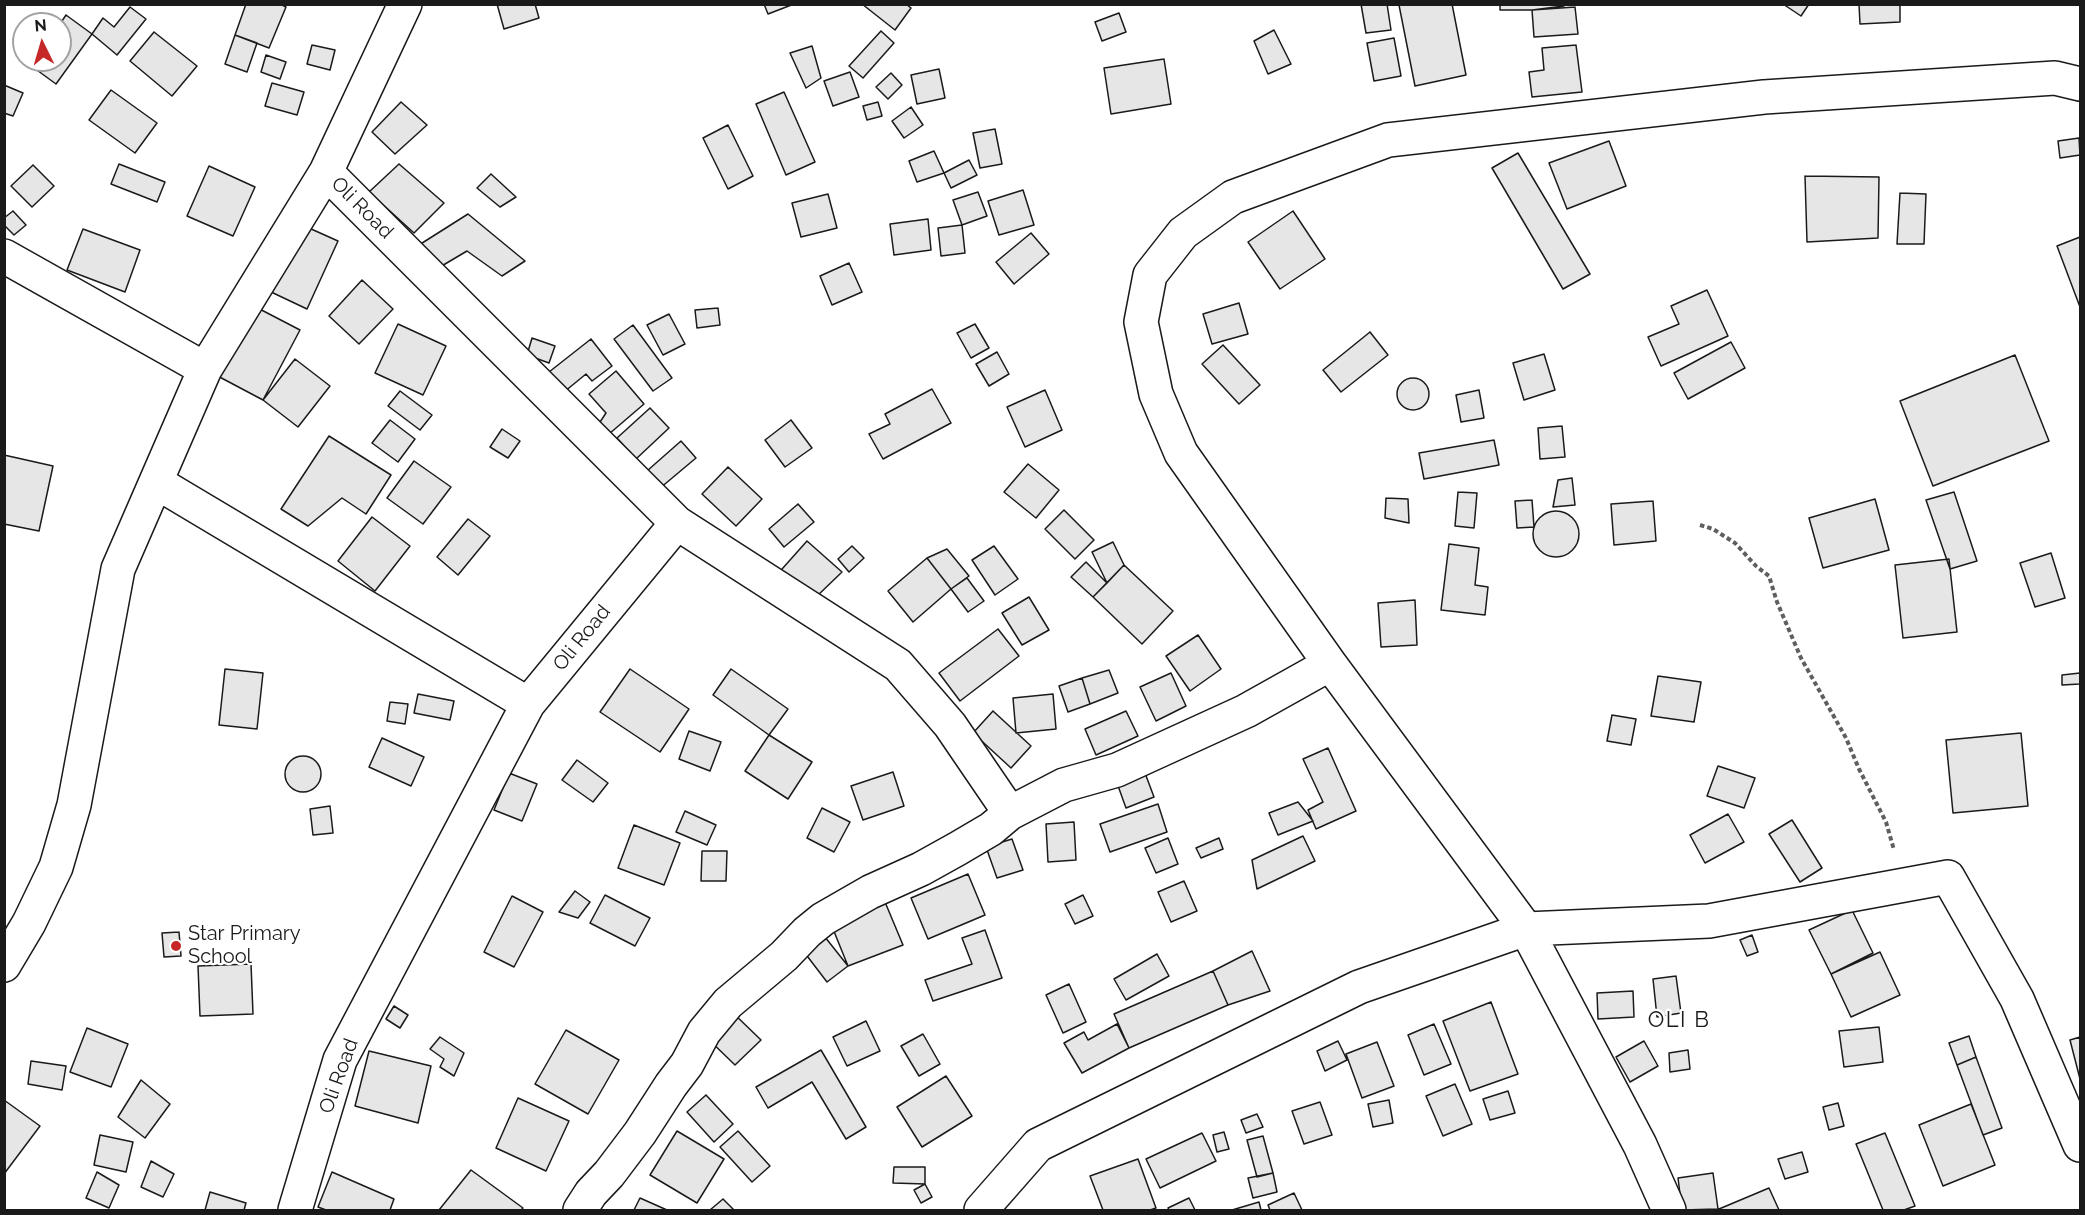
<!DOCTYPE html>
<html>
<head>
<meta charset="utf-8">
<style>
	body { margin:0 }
	#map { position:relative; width:2085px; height:1215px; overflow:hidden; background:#fff; font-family:Raleway,sans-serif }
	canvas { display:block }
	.frame { position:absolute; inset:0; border:6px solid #1a1a1a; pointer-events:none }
	.north { position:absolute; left:12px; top:12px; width:60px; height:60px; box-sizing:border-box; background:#fff; border:2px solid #a3a3a3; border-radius:50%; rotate:355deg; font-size:16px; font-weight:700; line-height:24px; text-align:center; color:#1a1a1a }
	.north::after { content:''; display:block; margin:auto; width:21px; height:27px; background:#c62828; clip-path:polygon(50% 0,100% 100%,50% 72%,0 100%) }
</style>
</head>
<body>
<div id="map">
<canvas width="2085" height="1215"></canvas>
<div class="frame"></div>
<div class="north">N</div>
</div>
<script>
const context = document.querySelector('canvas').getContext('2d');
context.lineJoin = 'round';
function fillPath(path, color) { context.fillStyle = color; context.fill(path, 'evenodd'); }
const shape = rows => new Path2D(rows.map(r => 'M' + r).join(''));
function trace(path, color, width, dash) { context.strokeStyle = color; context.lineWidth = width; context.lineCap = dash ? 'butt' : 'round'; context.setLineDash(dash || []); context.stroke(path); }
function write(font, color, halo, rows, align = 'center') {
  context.font = font + ' Raleway,sans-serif'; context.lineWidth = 4.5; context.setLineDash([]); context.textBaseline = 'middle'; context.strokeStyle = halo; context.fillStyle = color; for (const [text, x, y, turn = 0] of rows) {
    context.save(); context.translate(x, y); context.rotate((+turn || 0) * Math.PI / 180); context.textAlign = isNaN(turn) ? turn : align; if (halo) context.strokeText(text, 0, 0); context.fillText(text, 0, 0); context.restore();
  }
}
const building = shape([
	[246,4,280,4,286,7,269,48,235,35,246,4],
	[497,4,535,4,539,18,504,29,497,4],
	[764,4,794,4,768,14,764,4],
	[862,4,906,4,911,8,895,30,862,4],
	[1361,4,1387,4,1391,30,1366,33,1361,4],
	[1403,4,1452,4,1466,75,1415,86,1399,5,1403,4],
	[1500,4,1564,4,1564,6,1532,10,1500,10,1500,4],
	[1783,4,1809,4,1801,16,1783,4],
	[1859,4,1900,4,1900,22,1860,24,1859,4],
	[130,7,146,19,117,55,92,34,103,18,114,27,130,7],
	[1575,7,1578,34,1534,37,1532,10,1575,7],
	[1119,13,1126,32,1102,41,1095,22,1119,13],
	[66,15,92,34,56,84,30,65,34,60,60,60,60,24,66,15],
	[1274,30,1291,64,1268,74,1254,41,1274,30],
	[881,31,894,43,863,78,849,66,881,31],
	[154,32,197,66,172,96,130,61,154,32],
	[235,35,257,43,247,72,225,64,235,35],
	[1394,38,1401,76,1374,81,1367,43,1394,38],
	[312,45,335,50,330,70,307,64,312,45],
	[1576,45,1582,92,1532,97,1529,72,1544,70,1542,48,1576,45],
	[812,46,821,78,806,88,790,53,812,46],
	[266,55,286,62,280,79,261,72,266,55],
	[1164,59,1171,104,1111,114,1104,68,1164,59],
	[939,69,945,98,917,104,911,75,939,69],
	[850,72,859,97,833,106,824,81,850,72],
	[891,73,902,85,888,99,876,87,891,73],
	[272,83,304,92,297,115,265,106,272,83],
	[4,85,23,93,13,116,4,113,4,85],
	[111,90,157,123,135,153,89,120,111,90],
	[784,92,815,162,786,175,756,104,784,92],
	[401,102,427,125,395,154,372,132,401,102],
	[878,102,882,116,867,120,863,106,878,102],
	[911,107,923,125,904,138,892,121,911,107],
	[728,125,753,176,728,189,703,138,728,125],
	[995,129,1002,164,980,168,973,133,995,129],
	[2079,138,2080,155,2060,158,2058,141,2079,138],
	[1609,141,1626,186,1567,209,1549,163,1609,141],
	[934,151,944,173,917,182,909,161,934,151],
	[1518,153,1590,274,1563,289,1492,168,1518,153],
	[969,160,977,175,951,188,944,173,969,160],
	[119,164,165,182,157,202,111,184,119,164],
	[399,164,444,203,414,233,369,192,399,164],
	[33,165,54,186,32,207,11,186,33,165],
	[209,166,255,187,233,236,187,216,209,166],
	[491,174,516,197,500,207,477,188,491,174],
	[1805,176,1879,177,1878,238,1807,242,1805,176],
	[1023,190,1034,225,999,235,988,201,1023,190],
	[978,192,987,216,962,225,953,200,978,192],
	[1900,193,1926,194,1924,244,1897,244,1900,193],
	[828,194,837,228,801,237,792,203,828,194],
	[13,211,26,225,14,235,4,225,4,218,13,211],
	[1293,211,1325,259,1280,289,1248,242,1293,211],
	[468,214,525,261,502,276,467,251,440,267,419,245,468,214],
	[928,219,931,250,894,255,890,224,928,219],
	[300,224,338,241,307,309,269,291,300,224],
	[962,225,965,253,941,256,938,228,962,225],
	[83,229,140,250,125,292,67,270,83,229],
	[1031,233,1049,254,1014,284,996,262,1031,233],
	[2080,237,2080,307,2057,246,2080,237],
	[849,263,862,292,832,305,820,276,849,263],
	[362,280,393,309,359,344,329,316,362,280],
	[1707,290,1728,336,1661,366,1648,337,1679,324,1671,306,1707,290],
	[1239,303,1248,334,1212,344,1203,314,1239,303],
	[250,304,300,330,263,400,212,373,250,304],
	[718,308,720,325,697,328,695,310,718,308],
	[669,314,685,344,663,355,647,325,669,314],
	[398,324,446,346,423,395,375,373,398,324],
	[975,324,989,348,971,358,957,333,975,324],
	[633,325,672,378,653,391,614,339,633,325],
	[1370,332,1388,355,1341,392,1323,370,1370,332],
	[532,338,555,346,549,363,527,355,532,338],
	[591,339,612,366,592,381,586,374,564,392,549,372,591,339],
	[1731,342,1745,368,1688,399,1674,373,1731,342],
	[1223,345,1260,385,1239,404,1202,364,1223,345],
	[997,352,1009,374,989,386,976,364,997,352],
	[1544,354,1555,390,1524,400,1513,363,1544,354],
	[2015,355,2049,441,1933,486,1900,401,2015,355],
	[295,359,330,386,298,427,263,400,295,359],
	[616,371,644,404,609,434,600,422,606,413,589,394,616,371],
	'1397 394a16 16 0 1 1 32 0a16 16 0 1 1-32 0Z',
	[932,389,951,423,883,459,869,434,890,424,885,414,932,389],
	[1045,390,1062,430,1025,447,1007,407,1045,390],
	[1479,390,1484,418,1461,422,1456,395,1479,390],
	[400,391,432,415,420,430,388,406,400,391],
	[650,408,669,428,636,459,617,438,650,408],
	[390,420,415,439,398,462,372,443,390,420],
	[791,420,812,448,785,467,765,440,791,420],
	[1562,426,1565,457,1540,459,1538,428,1562,426],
	[502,429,520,441,508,458,490,447,502,429],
	[329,436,391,475,366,514,342,498,308,526,281,509,329,436],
	[1494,440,1499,465,1424,479,1419,453,1494,440],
	[681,441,696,458,653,494,639,478,681,441],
	[4,455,53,466,39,531,4,524,4,455],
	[414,461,451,487,423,524,387,498,414,461],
	[1028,464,1059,490,1036,518,1004,492,1028,464],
	[728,467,762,499,736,526,702,494,728,467],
	[1572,478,1575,505,1553,507,1558,480,1572,478],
	[1458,492,1477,493,1474,528,1455,526,1458,492],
	[1954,492,1977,561,1950,569,1926,500,1954,492],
	[1386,498,1408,499,1409,523,1385,518,1386,498],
	[1875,499,1889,550,1823,568,1809,518,1875,499],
	[1532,500,1534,527,1517,528,1515,501,1532,500],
	[1653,501,1656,541,1614,545,1611,504,1653,501],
	[798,504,814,522,784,547,769,529,798,504],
	[1064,510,1094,540,1075,559,1045,529,1064,510],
	'1533 534a23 23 0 1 1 46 0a23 23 0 1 1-46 0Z',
	[372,517,410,546,375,591,338,561,372,517],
	[468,519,490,536,458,575,437,557,468,519],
	[807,541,842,572,815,598,774,578,807,541],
	[1113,542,1124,565,1107,583,1092,552,1113,542],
	[1449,544,1479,548,1475,585,1488,587,1485,615,1441,610,1449,544],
	[852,546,864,558,849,572,838,559,852,546],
	[994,546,1018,579,995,595,972,560,994,546],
	[947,549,969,576,951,589,927,558,947,549],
	[2051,553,2065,598,2035,607,2020,563,2051,553],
	[927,558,951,589,913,622,888,591,927,558],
	[1949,559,1957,632,1903,638,1895,565,1949,559],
	[1086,562,1107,583,1093,597,1071,577,1086,562],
	[1124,565,1173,611,1142,644,1093,597,1124,565],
	[967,578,984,601,968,612,951,589,967,578],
	[1029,597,1049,630,1022,645,1002,613,1029,597],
	[1415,600,1417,645,1381,647,1378,603,1415,600],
	[998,629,1019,656,960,701,939,673,998,629],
	[1198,635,1221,669,1190,691,1166,656,1198,635],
	[225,669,263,673,257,729,219,725,225,669],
	[630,669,689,709,660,752,600,712,630,669],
	[731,669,788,709,769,735,713,695,731,669],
	[1109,670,1118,693,1090,704,1082,678,1109,670],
	[1171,673,1186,706,1156,721,1140,687,1171,673],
	[2080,673,2080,684,2062,685,2062,675,2080,673],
	[1658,676,1701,682,1694,722,1651,716,1658,676],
	[1082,678,1090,704,1068,712,1059,686,1082,678],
	[418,694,454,701,450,720,414,713,418,694],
	[1053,694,1056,729,1016,733,1013,698,1053,694],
	[390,702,408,704,405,724,387,721,390,702],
	[993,711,1031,746,1011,768,973,733,993,711],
	[1126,711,1138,736,1096,755,1085,729,1126,711],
	[1612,715,1636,719,1631,745,1607,741,1612,715],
	[689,731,721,742,710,771,679,759,689,731],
	[2021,733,2028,806,1953,813,1946,740,2021,733],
	[769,735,812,762,788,799,745,771,769,735],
	[382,738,424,757,411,786,369,767,382,738],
	[1328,748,1356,811,1316,829,1308,810,1323,802,1303,759,1328,748],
	'285 774a18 18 0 1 1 36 0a18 18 0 1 1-36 0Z',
	[577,760,608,783,593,802,562,780,577,760],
	[1718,766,1755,778,1744,808,1707,796,1718,766],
	[893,772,904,806,863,820,851,786,893,772],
	[509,773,537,784,522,821,494,810,509,773],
	[1145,773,1154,797,1126,808,1117,783,1145,773],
	[1298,802,1313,821,1278,835,1269,813,1298,802],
	[1158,804,1167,832,1110,852,1100,824,1158,804],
	[330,806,333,833,313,835,310,809,330,806],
	[822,808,850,822,834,852,807,838,822,808],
	[685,811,716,825,707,845,676,832,685,811],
	[1728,814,1744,842,1705,863,1690,835,1728,814],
	[1792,820,1822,868,1800,882,1769,834,1792,820],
	[1074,822,1076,860,1048,862,1046,824,1074,822],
	[634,825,680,843,664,885,618,868,634,825],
	[1303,836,1315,861,1257,889,1252,860,1303,836],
	[1168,838,1178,864,1156,873,1145,848,1168,838],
	[1219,838,1223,849,1201,858,1196,848,1219,838],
	[1012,839,1023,870,997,878,986,847,1012,839],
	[702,851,727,851,726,881,701,881,702,851],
	[968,874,985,915,928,939,911,898,968,874],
	[1184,881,1197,911,1171,922,1158,892,1184,881],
	[575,891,590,902,578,918,559,912,575,891],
	[605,895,650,918,635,946,590,923,605,895],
	[1083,895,1093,916,1075,924,1065,904,1083,895],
	[512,896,543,912,514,967,484,952,512,896],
	[885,902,903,945,848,966,831,924,885,902],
	[1852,910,1873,953,1831,974,1809,930,1852,910],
	[985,930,1002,978,933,1001,925,980,972,964,962,938,985,930],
	[179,932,181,956,164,957,162,933,179,932],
	[821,932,848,966,827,982,801,948,821,932],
	[1752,935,1758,952,1747,956,1740,940,1752,935],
	[1252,951,1270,991,1228,1005,1213,971,1252,951],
	[1880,952,1900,995,1851,1017,1831,974,1880,952],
	[1157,954,1169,976,1126,1000,1114,979,1157,954],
	[251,964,253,1014,200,1016,198,966,251,964],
	[1213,971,1228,1005,1129,1048,1114,1014,1213,971],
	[1676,976,1681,1013,1657,1017,1653,979,1676,976],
	[1069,984,1086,1022,1063,1033,1046,995,1069,984],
	[1633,991,1634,1017,1598,1019,1597,993,1633,991],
	[1491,1002,1518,1074,1470,1091,1443,1021,1491,1002],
	[394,1006,408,1015,400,1028,386,1019,394,1006],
	[730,1010,761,1040,735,1065,704,1035,730,1010],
	[866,1021,880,1051,847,1066,833,1037,866,1021],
	[1117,1024,1129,1048,1082,1073,1064,1043,1084,1032,1088,1040,1117,1024],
	[1434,1024,1451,1064,1424,1075,1408,1035,1434,1024],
	[1879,1027,1883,1062,1844,1067,1839,1031,1879,1027],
	[87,1028,128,1044,111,1087,70,1072,87,1028],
	[566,1030,619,1060,588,1114,535,1084,566,1030],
	[923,1034,940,1064,919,1076,901,1046,923,1034],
	[1969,1036,1976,1057,1957,1065,1949,1043,1969,1036],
	[440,1037,464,1053,454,1076,440,1067,444,1059,430,1049,440,1037],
	[2080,1037,2080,1079,2070,1040,2080,1037],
	[1338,1041,1347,1060,1325,1071,1317,1051,1338,1041],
	[1644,1041,1658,1066,1630,1082,1616,1057,1644,1041],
	[1377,1042,1394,1086,1362,1098,1346,1054,1377,1042],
	[821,1050,866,1127,846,1139,812,1082,768,1108,756,1087,821,1050],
	[1688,1050,1690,1069,1670,1072,1669,1053,1688,1050],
	[369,1051,431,1066,418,1123,355,1106,369,1051],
	[1976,1057,2002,1128,1983,1135,1957,1065,1976,1057],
	[31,1061,66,1066,62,1090,28,1084,31,1061],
	[946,1076,972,1116,922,1147,897,1107,946,1076],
	[141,1080,170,1104,145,1138,118,1117,141,1080],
	[1455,1084,1472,1124,1443,1136,1426,1096,1455,1084],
	[1508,1091,1515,1113,1490,1120,1483,1099,1508,1091],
	[706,1095,733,1124,714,1142,687,1112,706,1095],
	[518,1098,569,1121,546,1171,496,1148,518,1098],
	[4,1100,40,1126,4,1174,4,1100],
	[1389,1100,1393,1123,1373,1127,1368,1104,1389,1100],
	[1320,1102,1332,1135,1304,1144,1292,1111,1320,1102],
	[1838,1103,1844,1126,1829,1130,1823,1107,1838,1103],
	[1971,1104,1995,1165,1943,1186,1919,1125,1971,1104],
	[1257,1114,1263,1127,1246,1133,1241,1120,1257,1114],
	[677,1131,724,1159,697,1203,650,1175,677,1131],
	[738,1131,770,1166,752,1182,720,1147,738,1131],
	[1224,1132,1229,1149,1217,1152,1213,1135,1224,1132],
	[1202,1133,1216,1161,1160,1188,1146,1159,1202,1133],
	[1885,1133,1915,1206,1904,1210,1883,1210,1856,1144,1885,1133],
	[100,1135,133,1142,126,1172,94,1165,100,1135],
	[1263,1136,1273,1173,1257,1177,1247,1140,1263,1136],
	[1802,1152,1808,1172,1785,1179,1778,1159,1802,1152],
	[1138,1159,1156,1208,1150,1210,1103,1210,1090,1176,1138,1159],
	[151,1161,174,1174,163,1197,141,1187,151,1161],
	[894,1167,925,1167,925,1184,893,1183,894,1167],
	[471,1170,523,1208,521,1210,439,1210,471,1170],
	[97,1172,119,1185,109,1208,86,1198,97,1172],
	[332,1172,394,1199,390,1210,326,1210,318,1207,332,1172],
	[1273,1173,1277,1192,1253,1198,1248,1178,1273,1173],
	[1713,1173,1718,1209,1682,1210,1678,1178,1713,1173],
	[925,1184,932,1197,921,1203,914,1190,925,1184],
	[1769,1188,1779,1210,1720,1210,1719,1209,1769,1188],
	[210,1192,246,1203,244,1210,205,1210,210,1192],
	[1294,1193,1302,1210,1270,1210,1268,1205,1294,1193],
	[640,1198,667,1210,634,1210,640,1198],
	[1189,1198,1195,1210,1169,1210,1168,1208,1189,1198],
	[723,1199,734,1210,710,1210,723,1199],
	[1259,1202,1261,1210,1232,1210,1259,1202]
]);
fillPath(building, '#e6e6e6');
trace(building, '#1a1a1a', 1.5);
const minor = shape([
	[4,256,205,369],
	[156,482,528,704],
	[677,523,898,665,950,725,1010,813],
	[4,965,29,923,56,867,74,805,118,569,205,369,326,172,405,4],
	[295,1210,340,1060,528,704,677,523,326,172],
	[580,1210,591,1193,609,1174,640,1133,671,1085,687,1064,704,1032,728,1003,784,956,807,932,823,919,870,892,921,869,957,849,991,829,1010,813,1064,785,1117,770,1246,711,1330,664],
	[981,1210,1038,1145,1359,987,1526,929,1709,921,1948,877,2017,999,2080,1145],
	[1669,1210,1640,1145,1526,929,1330,664,1181,453,1156,394,1141,322,1150,275,1183,233,1233,197,1388,140,1764,97,2055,78,2080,84]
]);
trace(minor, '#1a1a1a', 36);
trace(shape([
	[1700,525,1713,529,1735,543,1756,566,1769,576,1777,602,1801,658,1846,738,1859,769,1886,822,1894,850]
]), '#5f5f5f', 4, [4.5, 3]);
trace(minor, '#fff', 33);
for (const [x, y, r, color] of [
	[176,946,6,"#c62828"]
]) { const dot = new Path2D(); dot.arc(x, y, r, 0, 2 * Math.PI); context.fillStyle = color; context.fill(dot); trace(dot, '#fff', 2); }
write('20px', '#1a1a1a', '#fff', [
	["Oli Road",362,208,45],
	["Oli Road",582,638,-51],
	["Oli Road",339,1076,-70]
]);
write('20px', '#1a1a1a', '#fff', [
	["Star Primary",188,934],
	["School",188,957]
], 'left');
context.letterSpacing = '1.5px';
write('22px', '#1a1a1a', '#fff', [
	["OLI B",1679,1020]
]);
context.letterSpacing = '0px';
</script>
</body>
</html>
